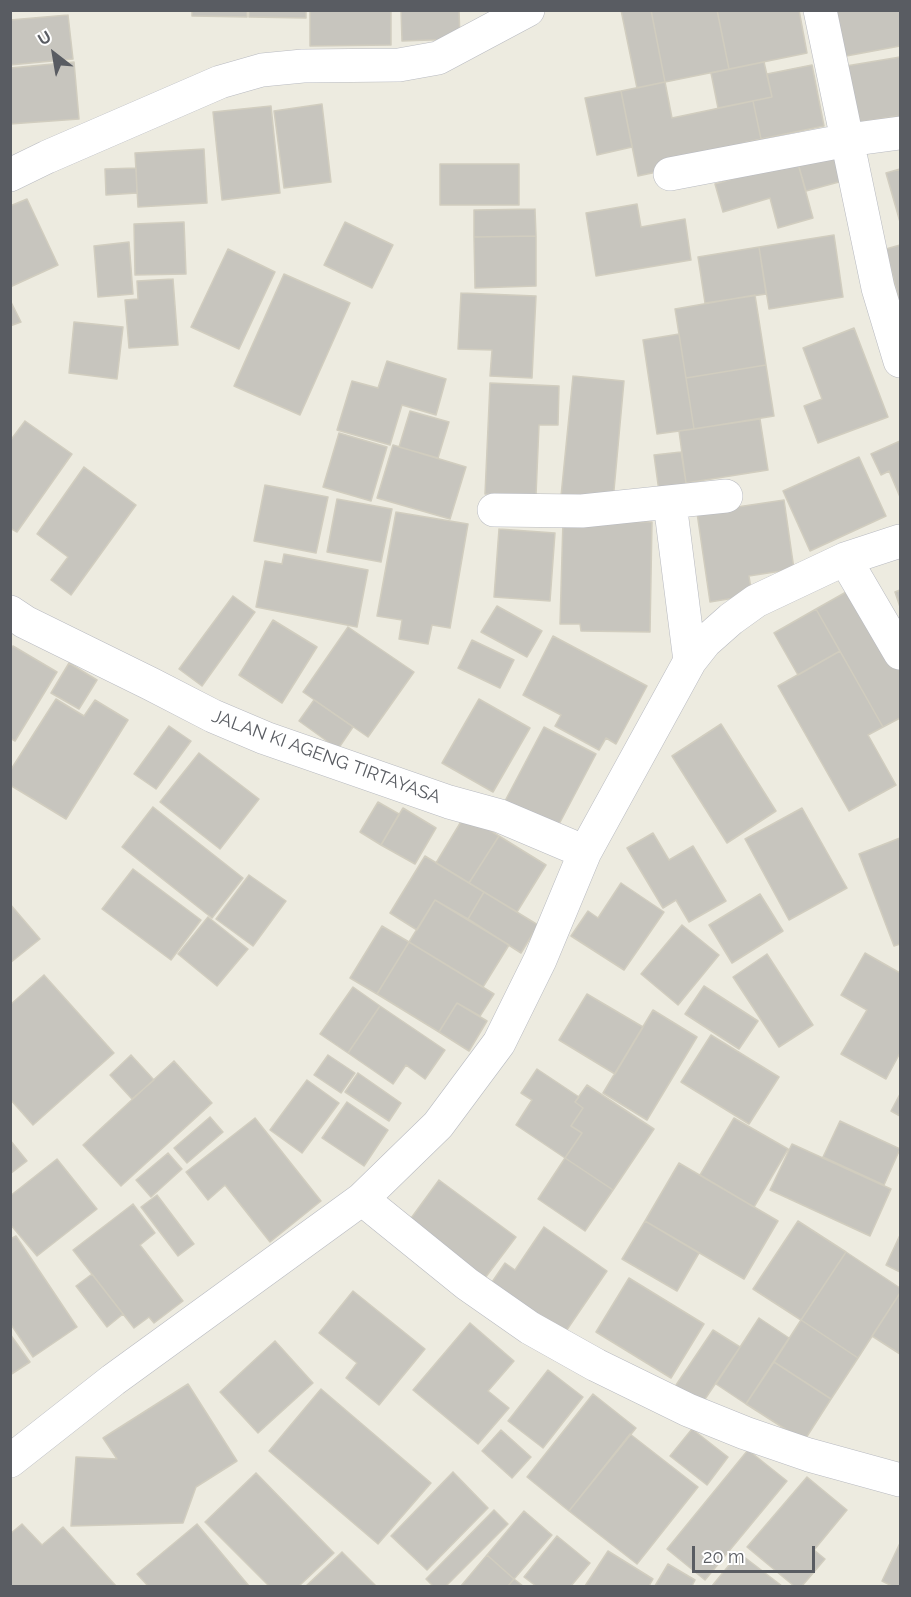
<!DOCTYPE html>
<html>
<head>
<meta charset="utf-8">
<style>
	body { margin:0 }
	#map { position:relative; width:911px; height:1597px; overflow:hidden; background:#edebe0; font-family:Raleway,sans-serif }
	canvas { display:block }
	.frame { position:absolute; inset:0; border:12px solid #595c62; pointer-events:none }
	.north { position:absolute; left:24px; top:24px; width:60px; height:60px; -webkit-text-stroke:4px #fff; paint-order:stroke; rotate:329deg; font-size:16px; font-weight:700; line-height:24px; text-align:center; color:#595c62 }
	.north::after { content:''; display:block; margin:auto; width:21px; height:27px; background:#595c62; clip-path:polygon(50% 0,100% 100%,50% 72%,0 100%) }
	.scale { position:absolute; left:692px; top:1546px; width:123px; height:27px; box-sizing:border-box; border:3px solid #595c62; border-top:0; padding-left:8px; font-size:18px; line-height:21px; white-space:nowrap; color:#595c62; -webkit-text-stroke:4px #fff; paint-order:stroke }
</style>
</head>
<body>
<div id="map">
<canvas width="911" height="1597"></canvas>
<div class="frame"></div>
<div class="north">U</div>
<div class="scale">20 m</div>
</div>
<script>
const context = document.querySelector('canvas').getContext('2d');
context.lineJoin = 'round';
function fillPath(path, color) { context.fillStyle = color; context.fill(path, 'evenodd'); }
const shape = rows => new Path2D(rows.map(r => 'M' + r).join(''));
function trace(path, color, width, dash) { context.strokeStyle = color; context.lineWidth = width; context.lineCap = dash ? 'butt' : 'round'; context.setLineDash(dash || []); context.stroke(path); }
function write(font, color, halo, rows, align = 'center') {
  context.font = font + ' Raleway,sans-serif'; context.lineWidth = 6; context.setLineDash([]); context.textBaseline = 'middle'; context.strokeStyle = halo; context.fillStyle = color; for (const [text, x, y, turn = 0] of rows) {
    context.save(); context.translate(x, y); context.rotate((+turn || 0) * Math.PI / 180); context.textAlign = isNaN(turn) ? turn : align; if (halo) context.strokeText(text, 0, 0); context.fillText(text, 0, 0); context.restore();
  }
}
const building = shape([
	[192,10,247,10,247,17,192,16,192,10],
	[249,10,306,10,306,18,249,17,249,10],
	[310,10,391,10,391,45,310,46,310,10],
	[401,10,459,10,460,39,402,41,401,10],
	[621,10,651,10,665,82,637,88,621,10],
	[651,10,717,10,729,69,665,82,651,10],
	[717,10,799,10,807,53,729,69,717,10],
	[832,10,900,10,900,46,841,57,832,10],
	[68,15,73,59,10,65,10,20,68,15],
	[900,57,900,131,897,116,848,124,840,67,900,57],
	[74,62,79,119,10,124,10,68,74,62],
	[764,62,772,97,718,108,711,73,764,62],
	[812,65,824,126,761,139,753,101,772,97,767,74,812,65],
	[665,82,672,118,753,101,761,139,743,143,746,153,638,176,621,91,665,82],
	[621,91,632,147,597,155,585,98,621,91],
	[322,104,331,182,284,188,274,111,322,104],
	[271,106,280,193,222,200,213,112,271,106],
	[204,149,207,203,138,207,135,153,204,149],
	[836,149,846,180,806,191,797,160,836,149],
	[797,160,813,218,778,228,770,198,723,212,715,184,797,160],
	[440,164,519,164,519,205,440,205,440,164],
	[136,168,137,193,106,195,105,169,136,168],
	[900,169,900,222,886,173,900,169],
	[27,199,58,265,10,287,10,206,27,199],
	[637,204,641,227,685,219,691,260,596,276,586,213,637,204],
	[535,209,536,236,474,237,474,210,535,209],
	[184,222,186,274,135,275,134,224,184,222],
	[345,222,393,245,372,288,324,265,345,222],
	[834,235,843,297,769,309,759,247,834,235],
	[536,236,536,286,475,288,474,237,536,236],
	[129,242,133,294,98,297,94,246,129,242],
	[900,245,900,305,886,249,900,245],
	[759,247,766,294,705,303,698,257,759,247],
	[228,249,275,272,239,349,191,327,228,249],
	[284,274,350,303,300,415,234,386,284,274],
	[173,279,178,345,129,348,125,300,138,299,137,281,173,279],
	[461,293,536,296,532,378,490,376,492,350,458,349,461,293],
	[755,295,766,365,686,378,675,309,755,295],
	[10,300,21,322,10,326,10,300],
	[74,322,123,327,117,379,69,373,74,322],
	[854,328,888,417,818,443,804,406,822,399,803,348,854,328],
	[679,334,694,429,657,434,643,340,679,334],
	[387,361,446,379,436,415,402,405,390,445,337,430,352,381,378,388,387,361],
	[766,365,774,416,694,429,686,378,766,365],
	[573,376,624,381,613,501,561,496,573,376],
	[490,383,559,386,558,425,539,425,536,495,485,494,490,383],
	[410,411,449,422,438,458,399,447,410,411],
	[760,419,768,470,686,483,679,431,760,419],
	[25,421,72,454,17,532,10,528,10,441,25,421],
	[339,433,387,447,371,501,323,487,339,433],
	[900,441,900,497,889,471,881,475,871,454,900,441],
	[393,445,466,467,450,519,377,498,393,445],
	[681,452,688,495,660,499,654,455,681,452],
	[859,457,886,516,810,551,783,491,859,457],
	[84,467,136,505,71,595,51,580,68,557,37,534,84,467],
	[265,485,328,497,316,553,254,541,265,485],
	[337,499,392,509,381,562,327,552,337,499],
	[784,500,794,569,749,576,752,595,710,602,697,513,784,500],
	[396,512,468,524,450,628,432,625,428,644,399,639,402,620,377,616,396,512],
	[563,520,652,522,650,632,581,631,580,624,560,624,563,520],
	[499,529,555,533,550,601,494,597,499,529],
	[284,554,368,570,357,627,256,607,265,561,282,564,284,554],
	[855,587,900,669,900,718,883,727,816,609,855,587],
	[900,590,900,607,895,592,900,590],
	[233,596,255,612,202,686,179,669,233,596],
	[497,606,542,631,527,657,481,632,497,606],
	[816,609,840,651,798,675,774,633,816,609],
	[273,620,317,647,282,703,239,675,273,620],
	[348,627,414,672,368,737,303,692,348,627],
	[553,636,647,686,616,744,606,738,599,750,555,726,561,715,523,695,553,636],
	[472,640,514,660,500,688,458,668,472,640],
	[13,646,57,672,15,741,10,738,10,649,13,646],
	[840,651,883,727,868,735,896,785,849,811,778,686,840,651],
	[69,663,97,680,79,709,51,693,69,663],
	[56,699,84,716,95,700,128,720,66,819,10,785,10,771,56,699],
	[479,699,530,728,493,792,442,763,479,699],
	[314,700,353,727,338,749,299,721,314,700],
	[721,724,776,811,727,843,672,756,721,724],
	[169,726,191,741,156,789,134,774,169,726],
	[544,727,596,754,557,828,505,801,544,727],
	[199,753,259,799,220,849,160,802,199,753],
	[378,802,399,814,381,845,360,832,378,802],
	[153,807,243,878,212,918,122,847,153,807],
	[403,808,436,828,415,864,381,845,403,808],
	[802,808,847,888,789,920,745,839,802,808],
	[465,815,499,836,469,883,436,863,465,815],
	[653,833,669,860,693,846,726,901,689,922,676,900,663,908,627,848,653,833],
	[499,836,546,865,517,912,469,883,499,836],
	[900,838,900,944,894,946,859,854,900,838],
	[425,856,484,892,468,919,435,900,417,930,390,913,425,856],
	[133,869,201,920,171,960,102,909,133,869],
	[249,875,286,901,253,946,216,919,249,875],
	[621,883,664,912,624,970,571,936,588,911,598,918,621,883],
	[484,892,538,925,521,953,468,919,484,892],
	[760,894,783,931,732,963,709,925,760,894],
	[435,900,509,945,483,987,409,942,435,900],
	[10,904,40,939,10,963,10,904],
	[208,917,248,949,217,986,178,954,208,917],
	[682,925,719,955,678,1005,641,974,682,925],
	[382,926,409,942,377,994,350,978,382,926],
	[409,942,494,994,480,1016,457,1003,439,1032,377,994,409,942],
	[865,953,900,973,900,1053,886,1079,841,1054,867,1010,841,995,865,953],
	[767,954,813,1025,779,1047,733,977,767,954],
	[44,975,114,1053,33,1125,10,1099,10,1005,44,975],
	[704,986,758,1021,739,1049,685,1014,704,986],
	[353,987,380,1006,348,1053,320,1034,353,987],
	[587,994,643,1027,615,1074,559,1040,587,994],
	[457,1003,487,1021,469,1051,439,1032,457,1003],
	[380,1006,445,1050,425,1079,406,1065,393,1084,348,1053,380,1006],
	[653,1010,697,1037,647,1120,603,1093,653,1010],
	[711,1035,779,1077,749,1124,681,1082,711,1035],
	[131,1055,154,1080,132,1099,110,1075,131,1055],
	[328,1055,355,1073,341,1093,314,1075,328,1055],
	[174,1061,212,1103,121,1186,83,1145,174,1061],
	[537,1069,579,1097,575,1102,583,1108,571,1126,582,1133,565,1158,516,1125,532,1100,521,1093,537,1069],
	[358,1073,401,1103,389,1121,345,1092,358,1073],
	[307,1080,339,1103,302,1153,270,1130,307,1080],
	[587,1085,654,1129,613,1190,565,1158,582,1133,571,1126,583,1108,575,1102,587,1085],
	[900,1094,900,1116,891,1111,900,1094],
	[347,1102,388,1130,364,1166,322,1138,347,1102],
	[210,1117,223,1132,187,1163,174,1148,210,1117],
	[255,1118,321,1201,270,1242,225,1185,208,1200,186,1172,255,1118],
	[734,1118,788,1149,754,1207,700,1175,734,1118],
	[840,1121,900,1149,884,1185,823,1157,840,1121],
	[10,1140,27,1161,10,1174,10,1140],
	[792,1144,891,1189,870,1236,770,1190,792,1144],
	[168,1153,182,1169,151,1197,136,1180,168,1153],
	[565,1158,613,1190,585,1231,538,1199,565,1158],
	[57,1159,97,1209,37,1256,10,1224,10,1196,57,1159],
	[679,1163,778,1221,744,1279,645,1221,679,1163],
	[439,1180,516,1237,485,1278,409,1221,439,1180],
	[157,1195,194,1244,178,1256,141,1207,157,1195],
	[133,1204,155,1233,140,1245,183,1301,154,1323,149,1317,134,1328,73,1250,133,1204],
	[645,1221,699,1253,677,1291,622,1259,645,1221],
	[798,1221,846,1252,801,1320,753,1289,798,1221],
	[544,1227,607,1271,562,1337,488,1288,505,1263,515,1270,544,1227],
	[900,1235,900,1272,886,1265,900,1235],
	[16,1236,77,1327,33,1357,10,1323,10,1239,16,1236],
	[846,1252,900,1288,900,1293,858,1358,801,1320,846,1252],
	[92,1274,123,1314,107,1327,76,1286,92,1274],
	[629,1278,704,1324,671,1378,596,1332,629,1278],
	[353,1291,425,1349,379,1405,346,1378,357,1363,319,1333,353,1291],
	[900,1293,900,1354,872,1336,900,1293],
	[759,1318,789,1338,746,1404,716,1384,759,1318],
	[801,1320,858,1358,831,1399,774,1362,801,1320],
	[470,1323,514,1361,488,1391,509,1408,478,1444,413,1390,470,1323],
	[713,1330,740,1347,697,1411,670,1394,713,1330],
	[10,1334,30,1362,10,1375,10,1334],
	[275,1341,313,1383,258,1433,220,1392,275,1341],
	[774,1362,831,1399,804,1441,746,1404,774,1362],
	[548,1370,583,1397,543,1448,508,1421,548,1370],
	[188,1384,237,1461,196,1487,183,1523,71,1526,76,1457,117,1459,103,1438,188,1384],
	[321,1389,431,1483,378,1544,269,1451,321,1389],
	[593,1394,636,1428,569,1511,527,1477,593,1394],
	[692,1429,728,1457,707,1485,670,1456,692,1429],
	[501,1430,531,1457,512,1478,482,1451,501,1430],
	[630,1434,698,1487,637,1564,569,1511,630,1434],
	[748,1450,787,1481,705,1580,667,1549,748,1450],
	[453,1472,488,1508,427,1570,391,1536,453,1472],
	[256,1473,334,1553,299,1586,269,1586,205,1522,256,1473],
	[807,1477,847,1510,814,1550,825,1559,802,1586,794,1586,747,1547,807,1477],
	[494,1510,508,1524,446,1586,433,1586,426,1579,494,1510],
	[524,1511,552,1535,514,1579,487,1555,524,1511],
	[22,1524,42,1545,63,1527,116,1586,10,1586,10,1534,22,1524],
	[197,1524,249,1586,148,1586,137,1574,197,1524],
	[557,1536,590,1563,571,1586,536,1586,524,1577,557,1536],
	[900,1543,900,1586,892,1586,882,1581,900,1543],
	[608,1551,653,1579,649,1586,585,1586,608,1551],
	[342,1552,376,1586,306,1586,342,1552],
	[739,1553,782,1586,712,1586,739,1553],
	[487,1555,514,1579,508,1586,461,1586,487,1555],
	[668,1564,695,1580,692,1586,655,1586,668,1564],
	[514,1579,523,1586,508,1586,514,1579]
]);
fillPath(building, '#c7c5be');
trace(building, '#d1cdbf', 1.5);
const minor = shape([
	[820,10,878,288,900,361],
	[670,174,848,140,900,133],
	[10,175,47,157,220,82,262,70,303,66,399,65,438,58,528,10],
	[670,503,690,661],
	[494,510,582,511,726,496],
	[845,559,900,653],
	[10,612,25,622,151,684,213,716,265,738,449,802,500,816,585,852],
	[362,1199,467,1284,530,1328,596,1365,688,1410,745,1433,809,1455,900,1480],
	[10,1461,113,1380,362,1199,438,1125,499,1043,540,960,585,852,690,661,705,642,731,619,756,601,845,559,900,541]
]);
trace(minor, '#b8bac0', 34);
trace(minor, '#fff', 33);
write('18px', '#595c62', '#fff', [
	["JALAN KI AGENG TIRTAYASA",326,757,20]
]);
</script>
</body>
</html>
